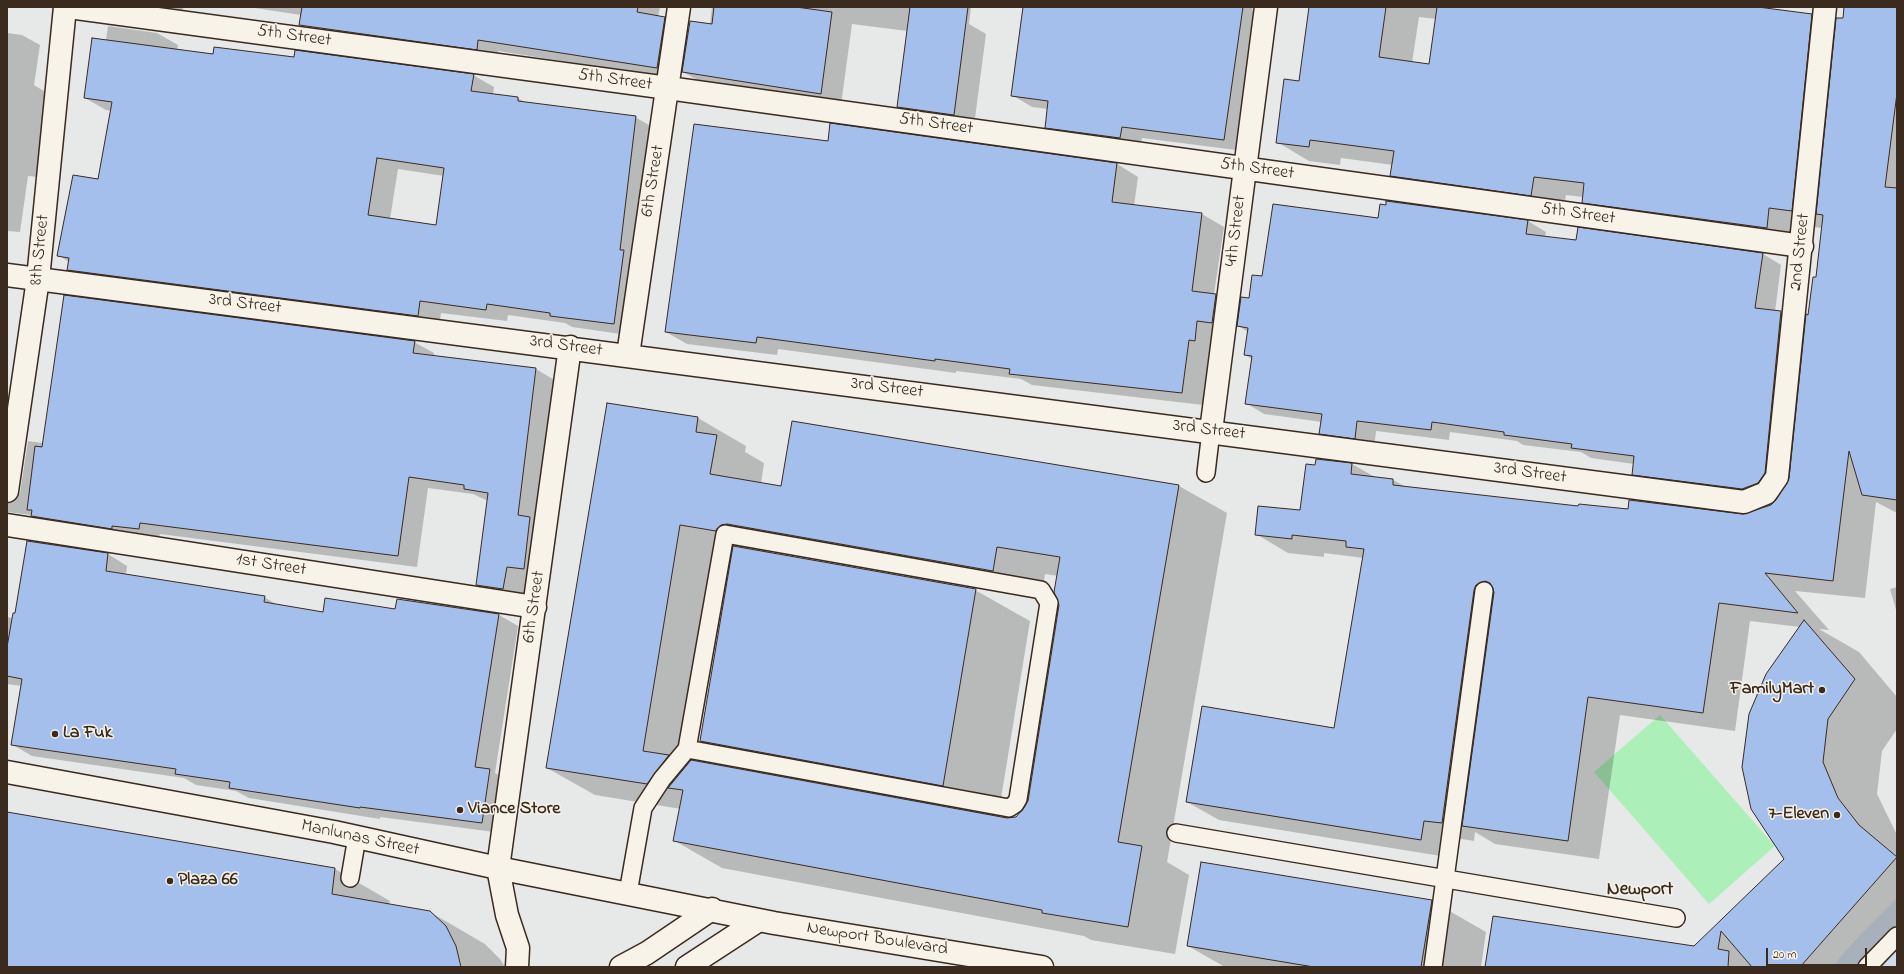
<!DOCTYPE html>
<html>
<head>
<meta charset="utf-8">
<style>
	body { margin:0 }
	#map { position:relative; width:1904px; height:974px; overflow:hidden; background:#e7e9e9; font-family:"Indie Flower",sans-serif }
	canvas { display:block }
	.frame { position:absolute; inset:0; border:8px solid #3b2a1e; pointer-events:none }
	.scale { position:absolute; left:1766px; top:948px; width:101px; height:18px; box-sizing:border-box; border:2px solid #3b2a1e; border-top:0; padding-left:5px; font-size:12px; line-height:14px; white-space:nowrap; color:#3b2a1e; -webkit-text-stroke:3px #f7f3e8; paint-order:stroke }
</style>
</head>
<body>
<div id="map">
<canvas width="1904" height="974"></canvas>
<div class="frame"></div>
<div class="scale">20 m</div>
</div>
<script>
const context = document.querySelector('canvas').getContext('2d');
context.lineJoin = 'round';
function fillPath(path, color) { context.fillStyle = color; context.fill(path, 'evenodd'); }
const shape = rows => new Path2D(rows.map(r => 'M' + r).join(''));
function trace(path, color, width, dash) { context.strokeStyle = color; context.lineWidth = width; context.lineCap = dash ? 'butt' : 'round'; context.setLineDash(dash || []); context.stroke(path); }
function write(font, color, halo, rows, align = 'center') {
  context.font = font + ' "Indie Flower",sans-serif'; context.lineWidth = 3; context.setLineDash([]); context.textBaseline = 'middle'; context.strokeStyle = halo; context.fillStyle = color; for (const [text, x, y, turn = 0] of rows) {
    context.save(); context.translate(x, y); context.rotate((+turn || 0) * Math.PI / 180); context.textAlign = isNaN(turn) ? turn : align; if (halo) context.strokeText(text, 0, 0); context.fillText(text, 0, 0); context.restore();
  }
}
fillPath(shape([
	[1897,898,1897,967,1832,967,1859,936]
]), '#d3dcea');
fillPath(shape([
	[1660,715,1775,846,1709,904,1594,772]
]), '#adefb9');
fillPath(shape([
	[125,7,183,7,182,18],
	[248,7,660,7,658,17,665,18,685,29,677,79,498,51,497,60,320,36,300,25,301,15],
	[712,7,971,7,969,24,986,34,974,126,918,118,898,107,907,31,852,24,841,105,703,83,683,72,710,25],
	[1060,7,1253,7,1252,10,1263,16,1244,151,1142,138,1140,149,1066,139,1046,127,1048,109,1032,107,1012,95],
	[1310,7,1750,7,1811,15,1836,30,1843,19,1844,7,1897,7,1897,513,1876,502,1865,598,1795,591,1829,630,1819,629,1859,652,1897,697,1897,729,1882,751,1877,794,1897,835,1897,950,1882,967,1486,967,1694,947,1786,859,1800,627,1750,621,1735,731,1620,715,1599,859,1495,844,1475,832,1474,841,1456,838,1453,858,1219,820,1187,802,1335,729,1364,558,1324,553,1324,557,1288,553,1256,534,1301,511,1317,460,1352,464,1375,477,1393,480,1408,488,1579,507,1743,515,1771,505,1777,501,1790,479,1809,316,1817,278,1823,228,1801,226,1798,246,1615,221,1583,202,1583,197,1566,195,1563,213,1423,194,1391,175,1393,165,1341,158,1340,165,1309,161,1277,142,1300,82],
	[1419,17,1436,19,1430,65,1412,63],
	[108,26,157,33,178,45,177,50,214,55,294,58,473,75,494,87,493,95,518,98,526,103,635,117,656,129,635,336,572,327,565,323,508,315,507,321,441,313,439,327,89,282,68,270,69,262,58,255,98,180,112,111,106,110,85,98,106,40],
	[398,169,444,176,437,226,390,219],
	[7,33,22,35,40,45,34,85,49,94,38,177,28,176,20,232,7,231],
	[829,142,1117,164,1138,177,1134,206,1202,214,1224,227,1214,294,1237,307,1210,352,1203,405,1032,385,1021,379,956,371,956,373,778,349,777,355,687,344,666,332],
	[1379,219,1528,221,1546,232,1545,237,1577,241,1763,254,1781,265,1775,312,1781,312,1800,323,1776,493,1652,485,1633,474,1634,464,1591,458,1581,452,1523,445,1517,441,1450,432,1449,440,1376,431,1374,449,1339,444,1320,433,1322,422,1264,414,1246,403,1252,359,1245,355,1248,332,1238,326,1250,299,1263,277],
	[414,342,434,353,434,356,536,369,556,381,543,580,527,578,523,600,497,596,477,585,488,501,473,494,428,488,417,567,160,534,159,540,51,527,31,515,7,512,7,440,22,449,14,502,20,493,28,441,43,443],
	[608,404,698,418,746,446,745,452,764,463,761,484,782,487,793,422,1179,486,1227,513,1167,862,1189,875,1175,954,1091,940,1084,936,722,868,675,841,681,809,595,795,547,768],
	[775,551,1041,598,1045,574,1058,576,1060,604,1029,801,1024,810,1016,818,998,817,1030,621,975,590,768,552],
	[728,552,733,553,701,741,756,772,693,761],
	[108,554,127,566,126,575,264,597,279,606,324,613,396,610,499,615,518,626,495,773,509,781,502,833,380,817,380,819,249,798,236,791,196,785,184,778,32,756,13,745,22,686,7,684,7,617,13,618,16,614],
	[1897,587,1897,613,1890,589],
	[7,813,335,869,390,901,389,905,430,912,485,944,500,959,505,967,7,967],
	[1432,901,1486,932,1481,967,1225,967,1188,946]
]), '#0003');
const building = shape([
	[302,7,638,7,637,12,665,17,657,68,478,40,477,50,299,25,302,7],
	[714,7,796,7,832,12,821,94,682,72,690,21,712,24,714,7],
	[910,7,968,7,954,115,897,107,910,7],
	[1023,7,1243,7,1224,140,1122,127,1120,138,1045,128,1048,101,1011,96,1023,7],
	[1309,7,1386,7,1379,57,1429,64,1437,7,1758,7,1812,14,1792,211,1769,208,1767,228,1582,203,1584,183,1534,177,1531,196,1390,176,1394,151,1310,140,1309,147,1276,143,1284,79,1299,81,1309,7],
	[1844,7,1897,7,1897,93,1885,187,1897,188,1897,500,1862,495,1849,451,1833,581,1765,573,1798,613,1719,603,1703,713,1588,697,1568,841,1462,826,1494,592,1490,583,1485,581,1476,585,1474,590,1442,823,1424,821,1421,840,1186,802,1202,706,1334,728,1364,549,1346,547,1346,541,1292,535,1292,539,1255,535,1258,506,1300,510,1306,464,1315,465,1316,459,1352,463,1351,474,1393,479,1393,485,1578,506,1579,504,1628,509,1629,500,1743,514,1771,505,1776,500,1789,478,1806,314,1808,315,1813,277,1816,277,1823,215,1816,214,1836,18,1843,18,1844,7],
	[92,38,213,54,214,47,294,57,295,50,474,74,471,91,518,97,518,101,636,116,620,250,624,250,614,324,550,316,550,313,487,304,486,310,420,301,418,316,67,270,69,258,57,256,73,175,98,179,112,102,84,98,92,38],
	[377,158,444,168,436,225,368,215,377,158],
	[830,123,1117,163,1112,202,1202,213,1192,291,1216,294,1212,323,1197,321,1195,341,1189,340,1182,393,1009,374,1010,369,935,359,935,361,757,337,756,343,665,332,694,124,828,141,830,123],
	[1386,201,1528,220,1526,234,1576,240,1578,227,1763,253,1755,308,1781,311,1765,473,1758,483,1742,489,1632,475,1634,456,1571,448,1572,444,1504,435,1504,432,1432,422,1431,430,1357,421,1355,439,1319,434,1322,414,1245,404,1252,356,1244,355,1248,328,1237,326,1241,297,1249,298,1252,275,1262,276,1273,204,1378,218,1380,204,1386,205,1386,201],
	[64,295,415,341,413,353,536,368,518,515,530,517,524,569,507,567,503,589,476,585,488,493,464,489,464,485,409,477,398,556,140,523,139,529,112,526,112,529,31,516,32,510,27,510,35,446,42,447,64,295],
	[607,403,698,417,696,432,717,435,710,474,781,486,792,421,1179,485,1118,842,1142,846,1128,927,1042,913,1042,910,673,841,683,790,668,788,691,760,1007,818,1016,817,1023,809,1028,801,1059,605,1054,592,1060,557,997,547,993,571,727,524,721,525,716,531,680,525,643,751,669,755,647,784,546,768,607,403],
	[27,541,108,553,106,571,265,596,264,602,323,612,325,598,395,609,397,599,499,614,475,767,490,769,482,823,360,807,360,808,229,788,230,782,175,774,176,769,11,745,22,679,7,676,7,647,13,613,15,613,27,541],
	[733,546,976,589,943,786,700,741,733,546],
	[1804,620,1855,679,1828,719,1823,762,1838,798,1859,825,1897,857,1800,967,1752,967,1721,931,1718,949,1729,951,1728,967,1485,967,1493,916,1694,946,1784,859,1751,809,1742,767,1749,714,1766,674,1804,620],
	[7,812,335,868,332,894,430,911,446,926,456,946,461,967,7,967,7,812],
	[1201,862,1432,900,1421,967,1314,967,1187,946,1201,862]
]);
fillPath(building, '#a5bfec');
trace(building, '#3b2a1e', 1);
const service = shape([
	[1206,473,1211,431],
	[725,534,1041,590,1049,603,1018,799,1015,804,1009,808,687,749,725,534],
	[1176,833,1676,918],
	[350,878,357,837],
	[628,893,643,808,662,779,687,749],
	[1433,967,1484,591],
	[1867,967,1897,936]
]);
const minor = shape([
	[69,7,668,88,1802,246],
	[7,275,1744,502,1766,493,1777,477,1825,7],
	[628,355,679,7],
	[1211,431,1266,7],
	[7,525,535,607],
	[498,868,570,347]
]);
const tertiary = shape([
	[7,491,38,279,65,7],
	[7,772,334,832,498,868,774,923,1042,967],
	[498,868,507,915,518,948,517,967],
	[621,967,647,953,712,909],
	[687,967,759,920]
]);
trace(service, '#3b2a1e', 20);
trace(minor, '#3b2a1e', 25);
trace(tertiary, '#3b2a1e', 25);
trace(service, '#f7f3e8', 17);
trace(minor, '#f7f3e8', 22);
trace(tertiary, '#f7f3e8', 22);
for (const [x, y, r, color] of [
	[1822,690,4,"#3b2a1e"],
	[55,734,4,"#3b2a1e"],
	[460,810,4,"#3b2a1e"],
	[1837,815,4,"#3b2a1e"],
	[170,881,4,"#3b2a1e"]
]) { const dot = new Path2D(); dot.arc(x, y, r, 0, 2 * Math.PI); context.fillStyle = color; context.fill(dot); trace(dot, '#f7f3e8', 1.5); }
write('18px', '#3b2a1e', '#f7f3e8', [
	["5th Street",294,37,8],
	["5th Street",615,81,8],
	["5th Street",936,125,8],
	["5th Street",1257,170,8],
	["6th Street",654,181,-81],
	["5th Street",1578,215,8],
	["4th Street",1237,231,-83],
	["8th Street",41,250,-84],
	["2nd Street",1801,252,-84],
	["3rd Street",245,305,7],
	["3rd Street",566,347,8],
	["3rd Street",887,389,7],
	["3rd Street",1209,431,7],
	["3rd Street",1530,474,8],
	["1st Street",271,566,9],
	["6th Street",535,607,-82],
	["Manlunas Street",360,839,12],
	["Newport Boulevard",877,940,9]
]);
write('bold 18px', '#3b2a1e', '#f7f3e8', [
	["FamilyMart",1814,690,"right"],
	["La Fuk",63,734],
	["Viance Store",468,810],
	["7-Eleven",1829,815,"right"],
	["Plaza 66",178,881]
], 'left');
write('bold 19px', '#3b2a1e', '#f7f3e8', [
	["Newport",1640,891]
]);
</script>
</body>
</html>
